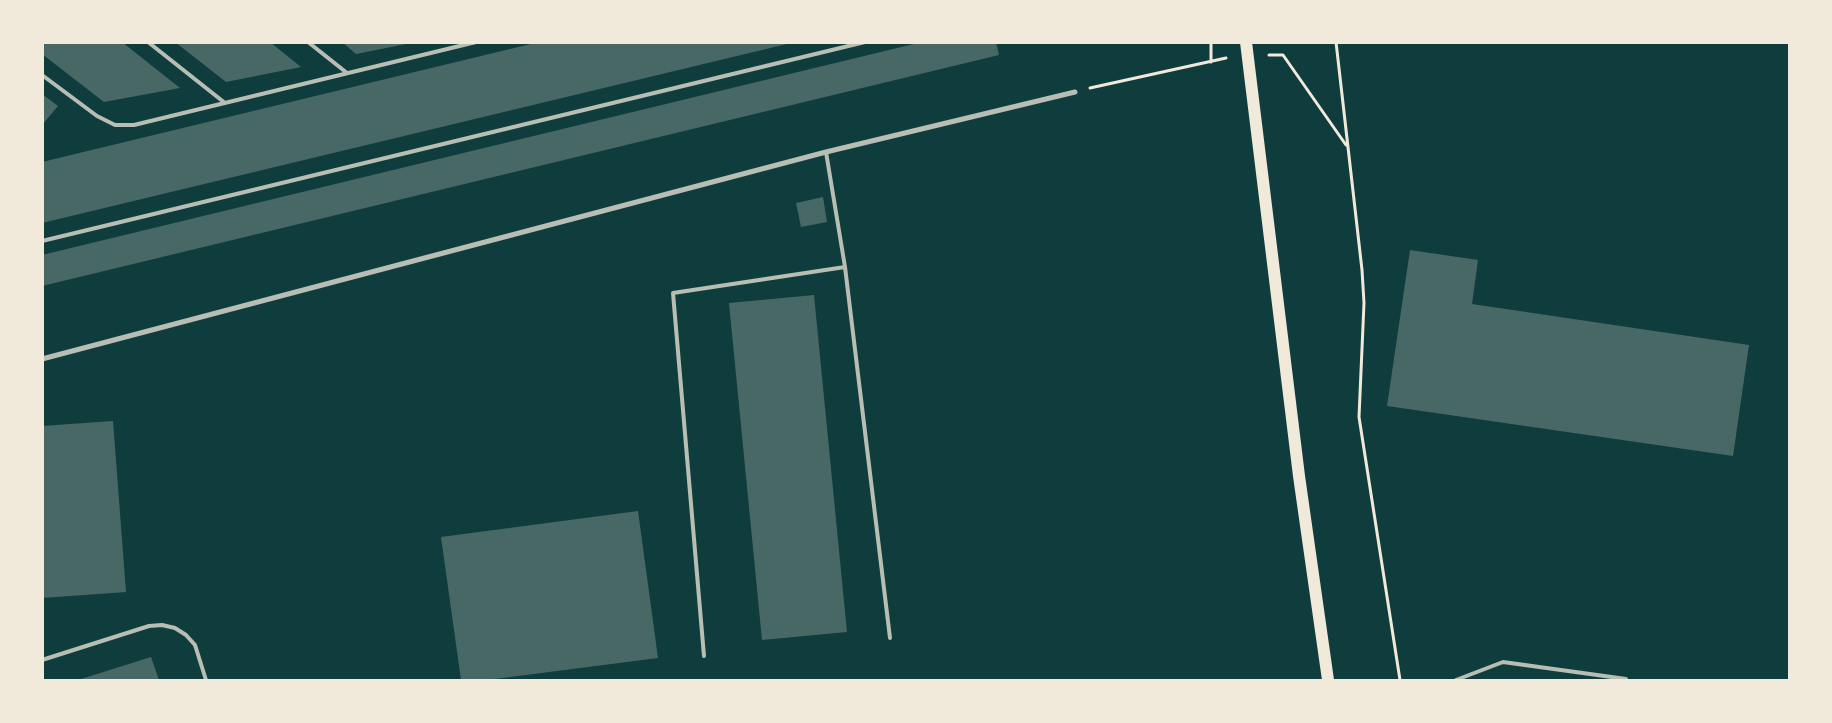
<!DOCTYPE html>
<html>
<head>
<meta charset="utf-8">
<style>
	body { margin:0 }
	#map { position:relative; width:1832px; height:723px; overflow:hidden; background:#0f3d3e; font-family:Raleway,sans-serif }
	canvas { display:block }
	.frame { position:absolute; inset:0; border:44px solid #f1e9da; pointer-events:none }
</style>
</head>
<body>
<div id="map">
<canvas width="1832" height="723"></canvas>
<div class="frame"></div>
</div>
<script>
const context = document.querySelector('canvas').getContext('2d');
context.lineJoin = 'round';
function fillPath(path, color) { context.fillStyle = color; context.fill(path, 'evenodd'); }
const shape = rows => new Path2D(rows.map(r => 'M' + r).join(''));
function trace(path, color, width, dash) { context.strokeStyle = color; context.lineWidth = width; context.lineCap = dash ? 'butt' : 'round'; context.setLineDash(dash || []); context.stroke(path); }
fillPath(shape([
	[42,42,122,42,180,88,104,102,42,54],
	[175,42,270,42,301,67,226,82],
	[342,42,411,42,411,43,356,54],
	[539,42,791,43,42,223,42,162],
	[922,42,996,42,999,55,42,286,42,255],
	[42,94,58,106,42,125],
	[823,197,827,222,801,227,796,203],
	[1410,250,1478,260,1472,304,1749,345,1733,456,1387,406],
	[814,295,847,632,762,640,729,303],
	[113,421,126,592,42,598,42,426],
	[638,511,658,658,487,680,461,680,441,537],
	[151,657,159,680,78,680]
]), '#486865');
trace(shape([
	[1211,42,1211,62],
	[1336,42,1362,270,1364,303,1359,417,1400,680],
	[1269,55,1283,55,1346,145],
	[1090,88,1226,58]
]), '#f1e9da', 3);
trace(shape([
	[148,42,225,103],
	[308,42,347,73],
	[42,75,97,116,115,125,134,125,476,42],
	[826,152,845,267,890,638],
	[42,241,865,42],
	[704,656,673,293,845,267],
	[42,660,149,626,162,625,175,628,186,635,195,645,206,680],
	[1456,680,1503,662,1626,679,1626,680]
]), '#b8beb3', 4);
trace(shape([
	[42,359,826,152,1075,92]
]), '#b8beb3', 5);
trace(shape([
	[1246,42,1299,476,1328,680]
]), '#f1e9da', 12);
</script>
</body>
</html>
